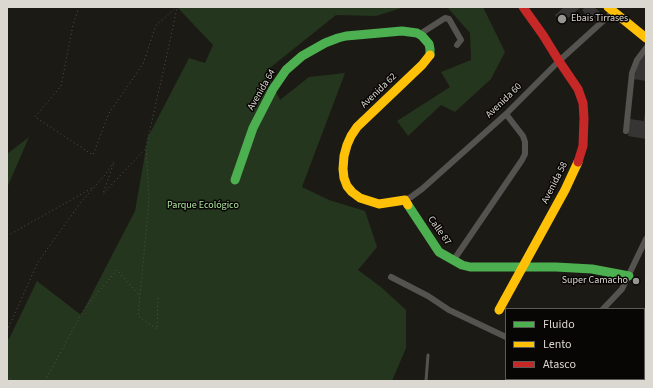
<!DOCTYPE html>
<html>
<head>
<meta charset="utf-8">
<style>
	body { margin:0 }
	#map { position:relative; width:653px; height:388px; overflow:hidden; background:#1c1a15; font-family:"Source Sans 3",sans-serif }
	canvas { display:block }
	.frame { position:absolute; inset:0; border:8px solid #dbd8d2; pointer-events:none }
	.legend { position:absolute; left:505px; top:308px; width:140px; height:72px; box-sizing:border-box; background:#080604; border:1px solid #5c5a56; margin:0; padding:5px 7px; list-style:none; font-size:12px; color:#dbd8d2 }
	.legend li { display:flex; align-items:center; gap:8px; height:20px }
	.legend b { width:20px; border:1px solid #5c5a56 }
</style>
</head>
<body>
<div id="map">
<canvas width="653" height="388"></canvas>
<div class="frame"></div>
<ul class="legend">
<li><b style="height:5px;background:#4caf50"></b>Fluido</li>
<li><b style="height:5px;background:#ffc107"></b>Lento</li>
<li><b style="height:5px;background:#c62828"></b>Atasco</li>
</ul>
</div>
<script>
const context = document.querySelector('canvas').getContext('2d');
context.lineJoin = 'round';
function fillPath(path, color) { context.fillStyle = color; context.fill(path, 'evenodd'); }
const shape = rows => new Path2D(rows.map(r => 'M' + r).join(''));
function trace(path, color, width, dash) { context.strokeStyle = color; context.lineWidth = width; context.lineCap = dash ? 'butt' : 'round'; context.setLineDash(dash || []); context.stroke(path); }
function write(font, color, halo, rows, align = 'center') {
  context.font = font + ' "Source Sans 3",sans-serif'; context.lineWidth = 3; context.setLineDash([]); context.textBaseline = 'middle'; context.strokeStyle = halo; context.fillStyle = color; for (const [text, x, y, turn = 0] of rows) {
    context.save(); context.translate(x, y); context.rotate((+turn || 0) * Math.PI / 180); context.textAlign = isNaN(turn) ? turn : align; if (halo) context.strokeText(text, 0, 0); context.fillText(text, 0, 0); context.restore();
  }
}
fillPath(shape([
	[177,7,405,7,376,16,336,15,266,71,280,100,309,77,345,73,302,187,329,200,365,211,377,247,358,270,381,287,406,310,406,348,392,381,7,381,7,338,9,339,37,281,81,315,135,211,148,137,189,58,205,63,213,45],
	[447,7,483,7,505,52,491,79,455,112,441,105,408,136,397,121,450,87,441,72,471,60,470,33],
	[29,137,7,188,7,154]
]), '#24361e');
fillPath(shape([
	[564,7,581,7,561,24,555,15],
	[585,7,594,7,600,12,591,21,582,10],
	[646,53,646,81,634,79,639,60],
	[645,111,646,111,646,139,628,136,630,119,644,121]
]), '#373534');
trace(shape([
	[79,7,73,25,61,86,35,117,93,155,109,113,143,64,156,25,177,7],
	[146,147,166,59,177,8],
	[7,236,94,187],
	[7,331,38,262,81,202,105,175,114,162,103,194,146,148,149,200,138,316,157,329,158,295],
	[7,376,13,381],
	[45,381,84,309,117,270,139,295]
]), '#54524f', 1, [1, 3]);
trace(shape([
	[426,381,428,355]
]), '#54534f', 3);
trace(shape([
	[420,34,445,18,449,19,461,40,457,45],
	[626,131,632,73,637,60,646,48],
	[405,200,411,197,422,189,506,114,559,61,613,12],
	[453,261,522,160,525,154,525,142,523,136,506,114],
	[391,277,428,296,449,310,506,337],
	[603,309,622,289,646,239],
	[644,344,645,345,644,348],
	[532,381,534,379]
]), '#54534f', 6);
trace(shape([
	[235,180,253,128,273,89,286,70,302,56,325,43,338,38,346,36,402,31,417,33,422,36,429,44,430,49,430,55],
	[408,205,439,252,462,265,470,267,556,267,592,269,629,276]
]), '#4caf50', 9);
trace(shape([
	[608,7,646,38],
	[408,205,405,200,379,204,360,198,352,192,347,186,344,178,343,169,344,156,347,145,351,136,357,127,422,65,430,55],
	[499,310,565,190,578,162]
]), '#ffc107', 9);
trace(shape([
	[523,7,543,35,559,61,578,89,583,103,584,118,583,146,578,162]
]), '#c62828', 9);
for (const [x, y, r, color] of [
	[562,19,5,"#989690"],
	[636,281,4,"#989690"]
]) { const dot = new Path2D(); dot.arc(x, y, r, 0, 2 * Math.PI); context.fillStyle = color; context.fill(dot); trace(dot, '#080604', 1.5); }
write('10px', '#dbd8d2', '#080604', [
	["Ebais Tirrases",571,19],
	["Super Camacho",628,281,"right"]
], 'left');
write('10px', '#dbd8d2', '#080604', [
	["Avenida 64",262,90,-60],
	["Avenida 62",379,91,-44],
	["Avenida 60",504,101,-44],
	["Avenida 58",555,183,-63],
	["Calle 87",439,231,55]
]);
write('10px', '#aee69f', '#080604', [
	["Parque Ecológico",203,206]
]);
</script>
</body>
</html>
